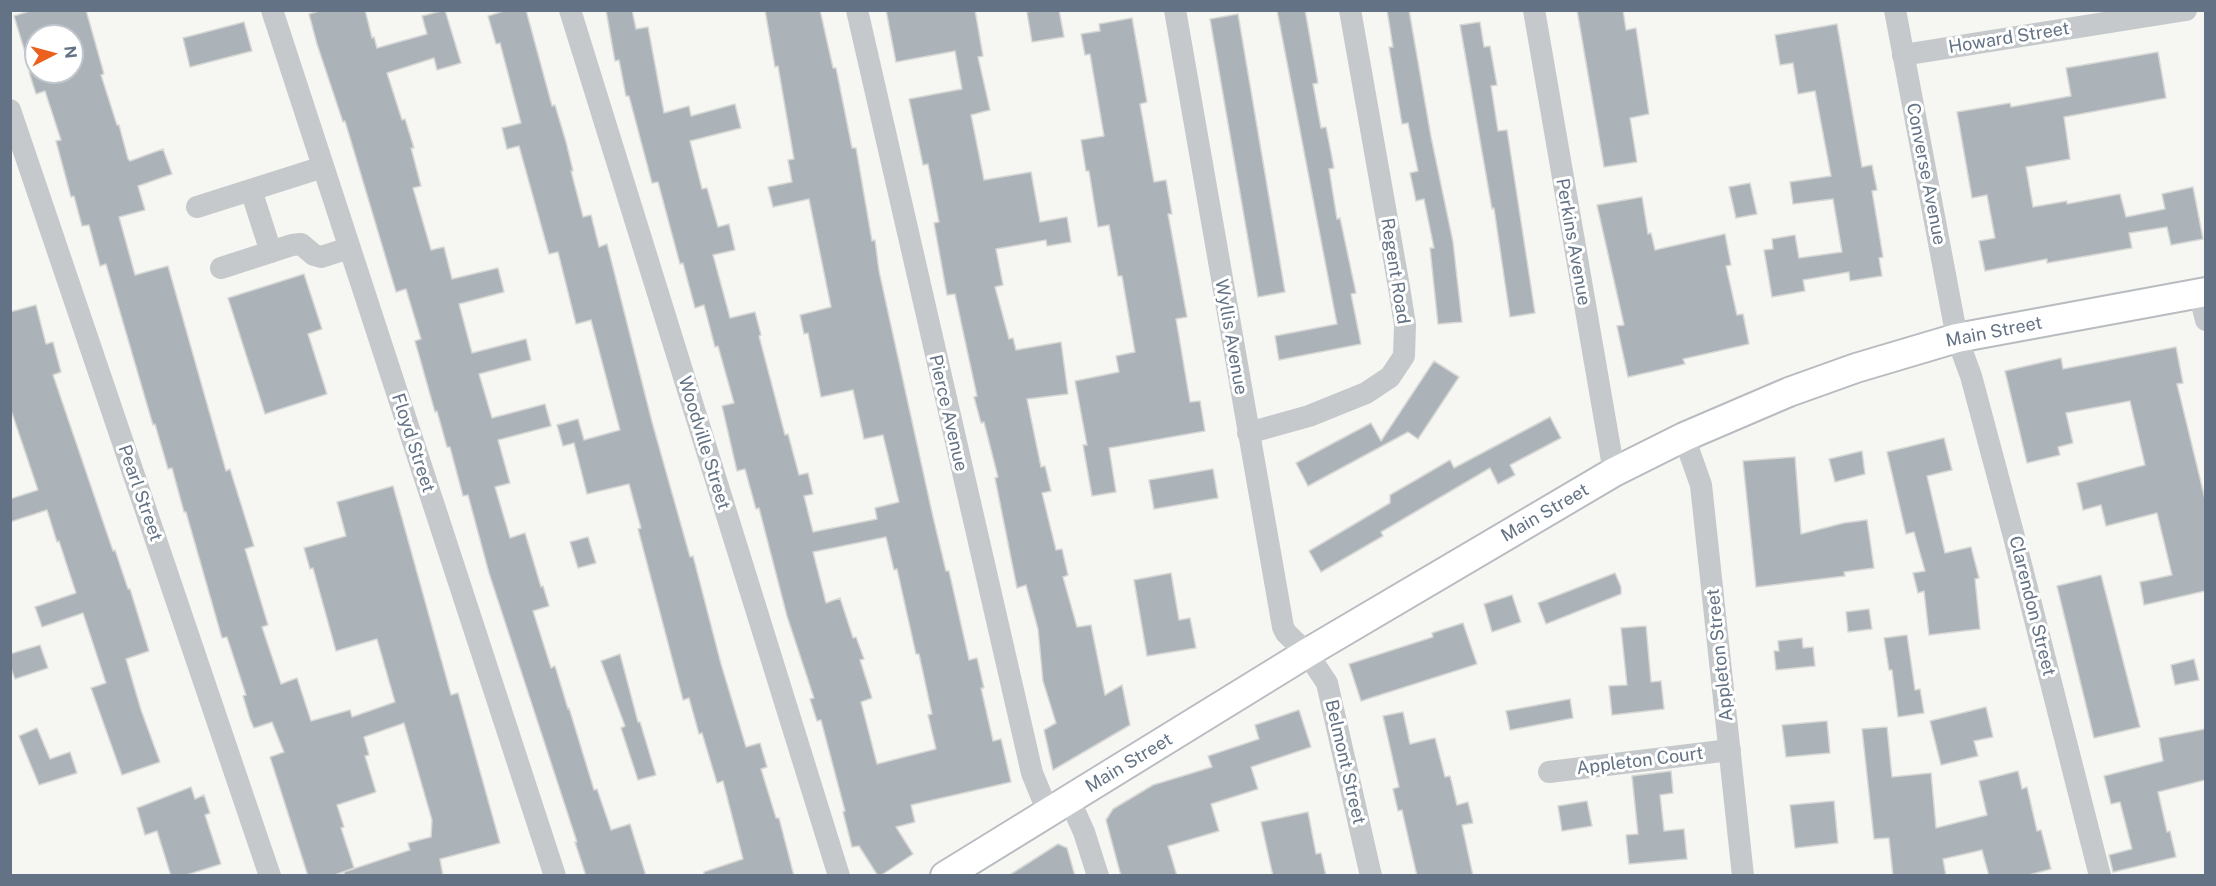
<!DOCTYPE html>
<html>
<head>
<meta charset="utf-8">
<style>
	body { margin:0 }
	#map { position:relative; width:2216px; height:886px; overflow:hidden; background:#f6f6f2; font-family:"Public Sans",sans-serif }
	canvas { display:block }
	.frame { position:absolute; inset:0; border:12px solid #637385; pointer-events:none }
	.north { position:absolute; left:24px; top:24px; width:60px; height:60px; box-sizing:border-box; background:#fff; border:2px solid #c1c7ce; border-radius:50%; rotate:84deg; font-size:16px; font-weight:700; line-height:24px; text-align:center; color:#637385 }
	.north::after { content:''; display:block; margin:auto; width:21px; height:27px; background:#eb601d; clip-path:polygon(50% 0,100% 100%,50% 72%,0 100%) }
</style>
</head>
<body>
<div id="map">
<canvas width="2216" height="886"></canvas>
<div class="frame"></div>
<div class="north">N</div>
</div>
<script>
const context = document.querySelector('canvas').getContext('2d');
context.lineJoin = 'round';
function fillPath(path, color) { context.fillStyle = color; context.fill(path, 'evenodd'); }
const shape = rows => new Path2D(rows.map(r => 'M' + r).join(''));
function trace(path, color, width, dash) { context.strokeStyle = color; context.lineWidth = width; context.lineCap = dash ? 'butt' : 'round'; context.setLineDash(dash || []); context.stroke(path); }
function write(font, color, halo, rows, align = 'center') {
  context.font = font + ' "Public Sans",sans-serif'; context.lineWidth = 6; context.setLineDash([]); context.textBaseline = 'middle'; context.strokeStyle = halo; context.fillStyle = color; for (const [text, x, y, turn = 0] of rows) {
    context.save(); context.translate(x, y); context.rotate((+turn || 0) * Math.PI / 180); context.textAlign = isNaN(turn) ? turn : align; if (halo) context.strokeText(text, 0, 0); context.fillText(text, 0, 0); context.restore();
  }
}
const building = shape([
	[33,10,86,10,104,74,101,75,117,125,119,125,128,159,130,161,163,149,172,174,138,186,145,210,119,217,135,275,168,266,226,471,230,469,254,546,245,549,268,625,262,627,281,684,297,678,311,721,350,710,352,717,395,702,377,639,336,651,313,568,310,569,304,548,346,536,337,502,393,486,451,695,458,693,500,843,440,859,443,876,345,876,344,872,410,850,408,843,431,837,432,820,404,723,364,737,369,755,365,756,376,792,337,805,344,827,341,828,354,868,332,876,308,876,270,757,284,752,272,722,254,728,250,719,243,696,246,695,227,637,222,638,186,512,184,512,172,468,168,469,155,424,153,425,106,264,100,266,89,225,82,226,74,196,71,197,56,141,61,140,45,91,36,94,29,72,31,72,14,16,33,10],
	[36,36,72,36,72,72,34,72,36,72,36,36],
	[323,10,365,10,372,38,374,37,377,48,427,34,422,16,445,10,461,63,437,70,434,58,387,73,402,120,405,119,414,148,411,148,421,186,413,188,431,250,444,247,452,279,498,268,504,292,459,304,472,353,526,339,531,360,479,374,492,418,545,404,551,426,498,440,510,483,495,487,510,538,525,533,541,587,543,586,549,606,533,611,551,668,555,666,568,709,569,708,594,790,597,789,611,830,630,824,646,876,586,876,575,842,577,842,489,573,468,495,463,496,450,447,447,447,437,411,435,412,415,341,421,339,406,289,396,292,345,121,343,122,317,44,309,14,323,10],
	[507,10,526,10,552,106,555,105,566,142,573,171,571,171,583,217,591,215,599,247,607,244,652,422,690,557,693,556,721,664,746,747,760,743,767,767,761,769,776,818,779,818,794,876,704,876,704,872,743,859,723,781,717,783,702,733,699,734,689,698,683,700,638,529,641,528,629,484,587,494,574,443,563,446,557,425,578,419,584,440,620,430,591,320,576,324,558,252,549,254,519,146,507,149,502,128,521,123,500,43,496,44,488,16,507,10],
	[606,10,632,10,636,29,648,27,664,113,689,106,691,116,735,104,741,128,690,141,702,189,707,188,718,227,729,224,735,250,713,255,730,318,755,312,761,335,759,336,785,435,788,434,799,475,808,473,813,494,804,496,813,532,877,519,875,508,899,502,883,435,864,439,853,390,821,397,808,333,804,334,800,315,831,307,809,199,773,207,768,187,792,182,788,160,794,159,778,66,775,67,765,10,820,10,833,68,836,68,852,148,856,148,872,241,875,240,879,271,933,517,946,571,949,571,969,660,977,658,984,688,981,688,993,741,1001,739,1011,782,911,805,915,822,896,827,913,854,880,876,878,876,859,846,852,847,843,812,845,811,821,720,817,721,810,699,814,698,787,616,759,508,756,509,745,469,737,471,722,406,734,403,718,346,715,347,704,305,695,308,683,263,680,264,658,182,652,183,629,96,626,96,619,60,615,61,606,10],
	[886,537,894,570,897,569,916,654,919,654,932,714,928,715,936,749,877,764,861,702,872,698,860,660,864,659,856,637,853,638,840,598,826,603,813,552,886,537],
	[886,10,975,10,983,56,978,57,990,110,971,115,984,180,1031,172,1040,222,1067,217,1071,242,1047,246,1046,240,996,249,1003,285,995,287,1009,339,1013,338,1016,350,1061,342,1068,394,1027,399,1041,467,1045,466,1051,491,1042,493,1056,550,1062,549,1068,575,1063,577,1077,627,1091,625,1105,695,1122,685,1130,725,1053,770,1044,730,1056,723,1043,681,1038,629,1026,585,1017,588,995,478,998,477,984,422,981,423,974,397,977,396,955,294,947,295,934,223,939,222,928,164,923,165,909,99,962,89,955,51,896,62,886,10],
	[1037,10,1059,10,1064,37,1032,42,1027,12,1037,10],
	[1277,10,1305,10,1318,83,1313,84,1321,128,1326,127,1334,168,1329,169,1337,219,1340,218,1356,293,1351,294,1361,344,1279,360,1275,336,1337,324,1277,10],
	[1387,10,1409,10,1431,137,1453,242,1462,322,1438,324,1430,248,1434,248,1424,199,1416,201,1410,173,1418,171,1408,123,1402,124,1389,47,1393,47,1387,10],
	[1577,10,1623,10,1626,30,1636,28,1649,114,1630,118,1637,162,1604,167,1577,10],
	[1238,14,1285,292,1258,297,1210,19,1238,14],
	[1132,18,1147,102,1140,104,1154,182,1166,180,1172,214,1168,214,1187,317,1176,319,1190,402,1200,401,1205,431,1109,448,1116,492,1092,496,1083,445,1087,445,1075,381,1119,372,1116,356,1135,352,1122,276,1118,276,1109,225,1098,227,1089,171,1086,171,1081,140,1104,136,1090,54,1085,55,1081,34,1100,31,1099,24,1132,18],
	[244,22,252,51,190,67,183,38,244,22],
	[1480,22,1484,47,1490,46,1497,85,1491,86,1498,131,1507,130,1535,313,1510,317,1494,208,1492,209,1460,25,1480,22],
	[1837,24,1862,167,1872,165,1877,190,1872,191,1883,257,1879,258,1882,276,1850,281,1849,272,1803,280,1805,291,1772,297,1764,250,1773,249,1772,239,1795,235,1799,258,1842,252,1833,199,1793,204,1790,182,1831,176,1815,91,1798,94,1793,63,1780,65,1775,35,1837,24],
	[2158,52,2166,98,2064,117,2070,159,2026,167,2033,207,2067,201,2067,204,2120,194,2126,217,2165,209,2162,194,2193,187,2203,239,2171,245,2167,227,2129,233,2132,248,2047,263,2047,259,1985,271,1979,241,1995,238,1987,195,1972,198,1957,112,2010,103,2011,107,2071,96,2066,68,2158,52],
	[1750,183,1757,214,1736,218,1729,187,1750,183],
	[1642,197,1648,234,1651,233,1655,250,1725,234,1731,265,1726,266,1737,315,1743,314,1749,344,1683,359,1685,364,1628,377,1617,326,1624,325,1597,205,1642,197],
	[304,274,322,329,308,334,327,394,265,414,228,298,304,274],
	[36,305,46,344,53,342,61,372,53,375,113,551,115,550,128,589,130,589,149,651,126,659,141,710,160,762,122,775,91,688,106,683,83,613,42,627,35,607,76,593,59,541,57,542,47,510,10,522,10,499,38,490,10,407,10,312,36,305],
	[2176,347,2183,383,2177,384,2205,499,2205,591,2144,605,2140,582,2172,575,2157,513,2106,526,2101,505,2083,510,2077,483,2145,465,2130,401,2066,413,2073,443,2058,447,2060,455,2027,463,2005,371,2061,358,2063,369,2176,347],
	[1434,361,1459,377,1418,439,1408,432,1308,486,1296,463,1371,423,1381,441,1434,361],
	[1550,417,1561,438,1510,465,1515,475,1498,484,1490,468,1381,532,1383,536,1321,572,1309,551,1390,503,1390,495,1450,460,1454,468,1550,417],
	[1944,438,1952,470,1927,476,1945,553,1971,547,1979,578,1975,579,1980,629,1929,635,1924,591,1918,593,1913,573,1925,571,1914,532,1906,534,1887,452,1944,438],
	[1862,451,1865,474,1835,482,1829,459,1862,451],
	[1795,457,1801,534,1844,523,1867,520,1874,568,1844,572,1845,576,1756,587,1743,461,1795,457],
	[1213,469,1218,498,1154,509,1149,480,1213,469],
	[588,537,596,563,578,568,570,542,588,537],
	[1171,573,1179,620,1190,618,1196,648,1147,656,1134,580,1171,573],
	[1615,573,1621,587,1621,594,1546,624,1538,603,1615,573],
	[2101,575,2140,727,2094,738,2057,586,2101,575],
	[1512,595,1521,622,1492,632,1484,604,1512,595],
	[1869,609,1872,629,1848,632,1846,612,1869,609],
	[1463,623,1477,664,1361,701,1349,664,1433,637,1432,633,1463,623],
	[1646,626,1651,682,1661,681,1664,709,1612,715,1609,686,1627,685,1621,628,1646,626],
	[1907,635,1915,690,1920,689,1924,713,1898,717,1892,670,1889,670,1884,638,1907,635],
	[1802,638,1803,648,1813,647,1815,666,1776,670,1774,651,1779,651,1778,641,1802,638],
	[40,645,48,668,15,679,10,666,10,654,40,645],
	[620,654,638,722,640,722,656,775,638,780,621,728,625,726,601,661,620,654],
	[2194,659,2199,680,2175,685,2171,665,2194,659],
	[1570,699,1573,718,1510,730,1506,711,1570,699],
	[1986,707,1993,737,1974,741,1978,756,1941,765,1930,721,1986,707],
	[1299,710,1311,747,1251,767,1258,789,1211,804,1219,831,1168,846,1177,876,1121,876,1106,820,1113,809,1153,785,1212,767,1208,756,1259,739,1255,725,1299,710],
	[1403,712,1410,744,1435,738,1445,777,1450,776,1457,805,1468,802,1473,823,1462,825,1473,876,1417,876,1402,810,1398,811,1393,789,1399,787,1383,716,1403,712],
	[1827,721,1830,753,1786,757,1782,725,1827,721],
	[1887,727,1892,777,1931,773,1936,828,1987,815,1979,781,2018,771,2022,789,2027,787,2037,831,2041,830,2051,869,2025,876,1989,876,1982,850,1943,859,1946,876,1893,876,1889,838,1874,839,1862,729,1887,727],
	[37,728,50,759,70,752,77,773,39,785,19,736,37,728],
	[2205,729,2205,780,2158,792,2167,832,2170,831,2176,857,2113,872,2109,855,2132,849,2120,802,2111,804,2104,776,2163,761,2159,738,2205,729],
	[1671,771,1673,793,1660,795,1664,831,1684,829,1687,859,1629,864,1626,835,1638,834,1632,776,1671,771],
	[191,787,195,799,204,795,210,813,205,815,221,864,183,876,171,876,157,831,145,835,137,808,191,787],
	[1587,801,1592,826,1562,831,1558,806,1587,801],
	[1834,801,1838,843,1795,848,1790,805,1834,801],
	[1308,812,1316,854,1321,853,1326,876,1273,876,1261,822,1308,812],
	[1058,844,1067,848,1075,876,1008,876,1058,844]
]);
fillPath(building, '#abb3b9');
trace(building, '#d7d7d5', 1.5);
const major = shape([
	[945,876,1307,653,1614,472,1684,437,1789,392,1856,368,1957,338,2206,292]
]);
trace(major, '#b8bcc0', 32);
trace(shape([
	[272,10,555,876],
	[570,10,839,876],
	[857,10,1032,773,1048,812],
	[1175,10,1283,627,1286,633,1307,653,1327,683,1371,876],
	[1534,10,1614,472],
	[1895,10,1957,338,1971,376,2013,533,2100,876],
	[1903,55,2186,10],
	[10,110,270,876],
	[251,190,271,252],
	[197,207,323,167],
	[221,268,292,245,301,244,314,255,321,257,349,248],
	[2199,293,2206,320],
	[1248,433,1309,416,1366,393,1390,377,1404,356,1405,325,1399,287,1350,10],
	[1684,437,1701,485,1743,876],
	[1549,772,1730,750],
	[1069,799,1084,832,1098,876]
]), '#c5c9cc', 22);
trace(major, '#fff', 28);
write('18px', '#637385', '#fff', [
	["Howard Street",2009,38,-9],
	["Converse Avenue",1926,174,79],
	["Perkins Avenue",1573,242,80],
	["Regent Road",1395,271,81],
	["Main Street",1994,332,-11],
	["Wyllis Avenue",1231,337,80],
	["Pierce Avenue",948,413,77],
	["Floyd Street",413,443,72],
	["Woodville Street",704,443,73],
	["Pearl Street",140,493,71],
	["Main Street",1545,513,-30],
	["Clarendon Street",2032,606,76],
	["Appleton Street",1720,655,-96],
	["Appleton Court",1640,761,-7],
	["Belmont Street",1345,762,77],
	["Main Street",1129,763,-31]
]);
</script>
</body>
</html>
